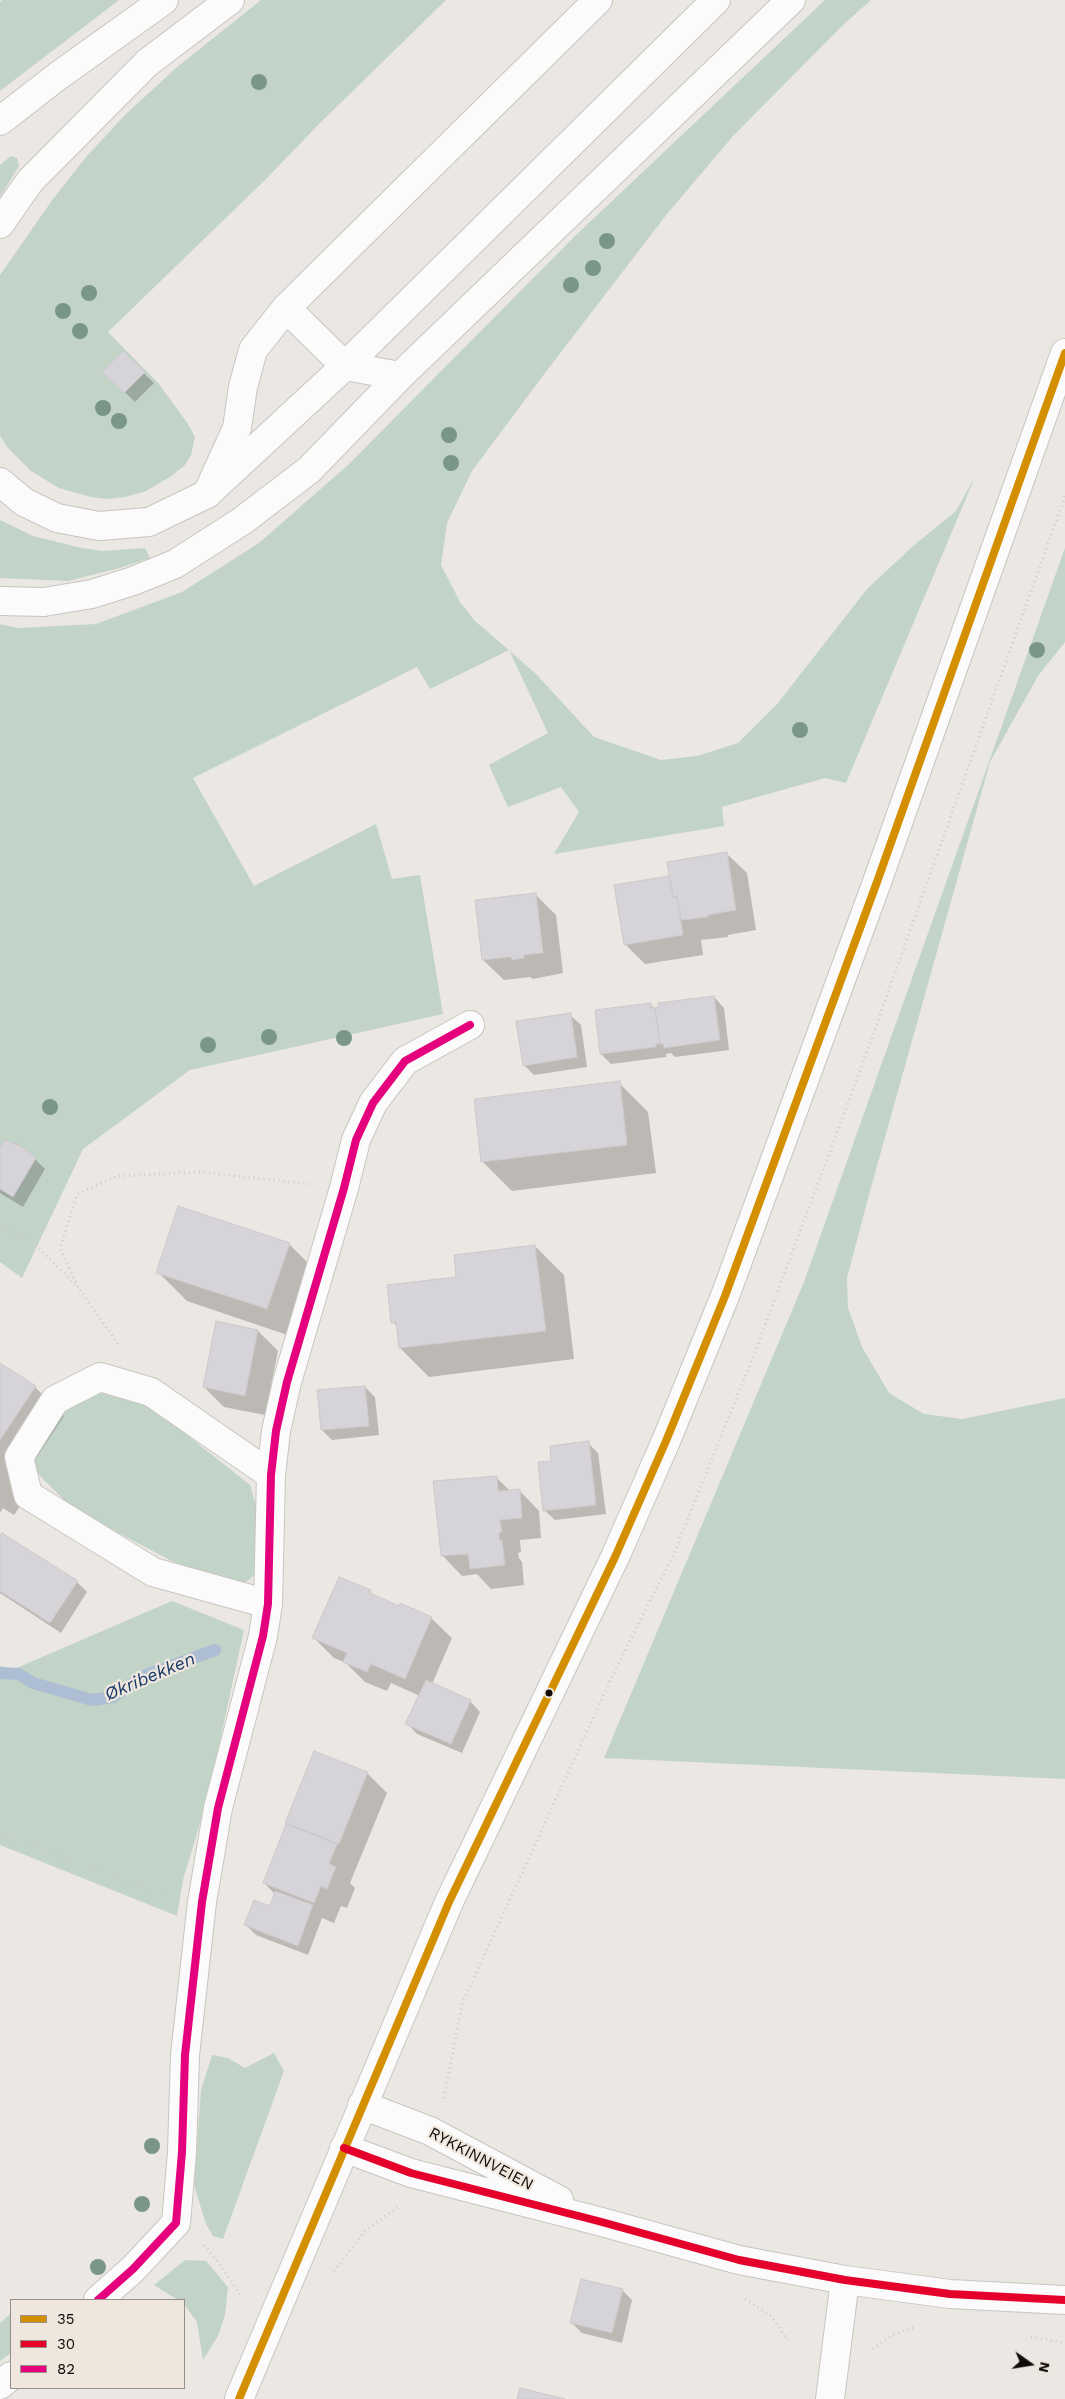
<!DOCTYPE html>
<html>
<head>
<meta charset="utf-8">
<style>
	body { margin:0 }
	#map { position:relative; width:1065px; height:2399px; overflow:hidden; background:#ebe7e2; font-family:"Work Sans",sans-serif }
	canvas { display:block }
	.legend { position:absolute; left:10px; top:2299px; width:175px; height:90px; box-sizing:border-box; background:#efe7de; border:1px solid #958f88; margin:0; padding:6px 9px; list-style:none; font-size:15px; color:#0e0b08 }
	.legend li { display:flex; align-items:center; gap:10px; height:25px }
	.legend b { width:25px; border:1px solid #958f88 }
	.north { position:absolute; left:1005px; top:2339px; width:50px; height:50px; -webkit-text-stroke:4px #efe7de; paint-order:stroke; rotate:103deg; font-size:14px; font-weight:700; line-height:20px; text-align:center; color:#0e0b08 }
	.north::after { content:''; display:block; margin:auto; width:18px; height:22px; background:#0e0b08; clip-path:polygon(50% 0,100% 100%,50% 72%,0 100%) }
</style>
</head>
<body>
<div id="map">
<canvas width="1065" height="2399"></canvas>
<ul class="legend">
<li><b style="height:6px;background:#d48f01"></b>35</li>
<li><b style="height:6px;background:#e4002b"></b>30</li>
<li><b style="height:6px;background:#e5007d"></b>82</li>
</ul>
<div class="north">N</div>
</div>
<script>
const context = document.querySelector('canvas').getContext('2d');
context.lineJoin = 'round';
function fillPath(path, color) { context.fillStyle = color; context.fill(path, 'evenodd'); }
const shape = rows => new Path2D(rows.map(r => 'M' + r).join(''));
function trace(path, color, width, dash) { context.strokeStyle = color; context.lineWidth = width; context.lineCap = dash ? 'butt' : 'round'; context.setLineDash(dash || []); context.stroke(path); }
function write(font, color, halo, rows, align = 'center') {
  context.font = font + ' "Work Sans",sans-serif'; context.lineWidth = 4.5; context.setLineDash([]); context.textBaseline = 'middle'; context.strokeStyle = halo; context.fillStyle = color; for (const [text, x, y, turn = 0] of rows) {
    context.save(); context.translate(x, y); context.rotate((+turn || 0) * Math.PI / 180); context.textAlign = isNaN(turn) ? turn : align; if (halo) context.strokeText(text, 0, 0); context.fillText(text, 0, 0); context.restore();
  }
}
fillPath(shape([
	[2,0,119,0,0,91,0,2],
	[261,0,446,0,320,123,265,180,108,332,159,384,188,424,195,437,191,455,185,465,170,477,146,491,125,497,107,499,91,497,59,488,31,471,8,448,0,436,0,275,53,199,86,157,126,114,176,68],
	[825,0,871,0,843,25,733,136,667,214,545,373,472,471,447,523,441,565,460,602,475,621,503,645,536,674,594,737,661,760,697,756,738,743,778,703,867,589,912,547,956,511,975,477,846,783,825,778,722,807,724,826,554,854,579,812,561,787,508,807,489,765,548,733,509,650,430,689,417,667,193,778,254,886,376,824,392,879,420,875,443,1014,190,1070,83,1149,22,1278,0,1262,0,624,18,628,96,624,182,592,259,543,348,465,576,235],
	[11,156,17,158,19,166,0,197,0,165],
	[0,520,33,536,82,548,103,551,145,548,150,558,120,568,68,581,0,578],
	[1065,548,1065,642,1038,676,990,762,870,1191,847,1278,848,1308,862,1347,889,1393,924,1414,962,1419,1065,1398,1065,1779,604,1758,804,1282],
	[98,1389,143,1400,250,1485,260,1521,260,1571,243,1584,185,1568,73,1509,32,1468,40,1437,68,1403],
	[172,1601,244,1630,207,1800,183,1880,177,1916,0,1845,0,1666,12,1670],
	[274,2053,284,2071,223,2239,213,2236,206,2224,194,2185,201,2090,212,2055,228,2058,245,2068],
	[185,2260,206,2261,228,2287,225,2315,218,2336,203,2360,197,2322,184,2304,184,2300,178,2300,154,2285],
	[9,2315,11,2315,11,2353,0,2361,0,2323]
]), '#c2d4c8');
fillPath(shape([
	[123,353,154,383,135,402,104,372],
	[726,853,747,873,756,930,728,935,728,937,701,940,703,955,645,964,625,944,615,886,670,877],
	[536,895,556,915,563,973,533,979,530,977,504,980,483,960],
	[714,997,724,1008,729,1050,675,1057,671,1053,666,1054,666,1057,611,1064,601,1054,650,1004,655,1009],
	[570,1015,581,1025,587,1067,534,1075,524,1065],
	[619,1083,648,1112,656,1173,512,1191,483,1162],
	[0,1151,35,1159,45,1169,23,1207,0,1193],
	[289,1244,318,1273,296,1338,187,1301,158,1272],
	[535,1246,564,1275,574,1359,429,1377,400,1348,398,1327,393,1322,458,1278],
	[258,1331,278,1351,265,1415,224,1407,204,1387],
	[0,1364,35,1387,64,1416,25,1475,35,1484,14,1515,3,1508,0,1513],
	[365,1387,375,1397,379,1435,332,1440,322,1430],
	[588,1443,598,1453,606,1514,555,1520,544,1510],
	[496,1477,510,1491,519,1490,539,1511,541,1538,520,1540,521,1552,518,1553,519,1558,522,1562,524,1585,491,1589,477,1574,462,1576,442,1555],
	[0,1539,77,1582,87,1592,61,1633,0,1593],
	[370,1592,377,1598,431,1618,452,1638,432,1684,470,1701,480,1712,462,1753,417,1734,407,1723,420,1696,391,1683,387,1691,365,1682,346,1663,334,1658,314,1638],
	[315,1752,367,1773,387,1793,350,1883,355,1888,347,1908,341,1906,334,1923,322,1918,308,1955,256,1935,246,1925,270,1907,275,1894,264,1883],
	[622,2290,632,2300,622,2343,582,2333,572,2323]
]), '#0003');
trace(shape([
	[0,1673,19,1674,33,1683,92,1700,113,1697,144,1676,215,1650]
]), '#acbdd4', 12);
const building = shape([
	[123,351,145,372,124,393,102,372,123,351],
	[727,852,736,910,708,915,708,917,681,920,677,897,673,897,667,862,727,852],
	[669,876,673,897,677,897,683,935,624,945,614,885,669,876],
	[536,893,543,953,524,955,524,958,512,960,511,957,482,960,475,900,536,893],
	[714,996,720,1040,664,1048,663,1044,660,1044,655,1008,659,1007,658,1003,714,996],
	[651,1003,651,1008,655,1008,660,1044,656,1044,656,1047,600,1054,595,1010,651,1003],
	[571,1013,577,1057,523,1066,516,1021,571,1013],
	[620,1081,627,1145,481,1162,474,1099,620,1081],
	[5,1140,21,1146,36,1158,13,1197,0,1189,0,1148,5,1140],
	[178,1206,290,1243,267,1309,156,1273,178,1206],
	[535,1245,546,1331,399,1348,396,1322,391,1323,387,1285,456,1277,454,1255,535,1245],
	[216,1321,258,1330,245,1396,203,1387,216,1321],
	[0,1363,36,1386,0,1440,0,1363],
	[365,1386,369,1426,321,1430,317,1390,365,1386],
	[589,1441,596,1505,543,1511,538,1462,551,1461,550,1446,589,1441],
	[497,1476,498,1491,520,1489,522,1518,500,1520,502,1532,499,1533,499,1540,502,1540,505,1565,470,1569,468,1554,441,1556,433,1481,497,1476],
	[2,1533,78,1581,50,1623,0,1591,0,1537,2,1533],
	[339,1577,371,1590,370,1593,399,1606,400,1603,432,1617,405,1679,371,1664,367,1672,343,1662,347,1653,312,1638,339,1577],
	[426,1680,471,1700,451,1744,405,1724,426,1680],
	[314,1751,368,1772,339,1844,285,1823,314,1751],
	[286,1824,337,1844,329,1864,336,1867,327,1889,321,1886,314,1903,263,1883,286,1824],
	[275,1891,313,1905,298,1946,244,1925,254,1900,270,1906,275,1891],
	[581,2279,623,2289,612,2333,570,2323,581,2279],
	[520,2388,565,2399,517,2399,520,2388]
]);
fillPath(building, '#d7d4d9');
trace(building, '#cbc9c9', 1);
const minor = shape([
	[286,308,345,366,400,376],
	[207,494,237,428,243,387,253,350,286,308,598,0],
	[268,1604,153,1572,28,1495,19,1457,55,1400,100,1377,151,1392,271,1475],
	[362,2105,430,2131,559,2200],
	[344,2148,411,2173,598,2221,739,2260,845,2280,950,2294,1065,2300],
	[98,2300,133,2269,176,2223,182,2152,185,2055,202,1902,218,1808,263,1636,268,1604,271,1475,276,1431,287,1382,344,1188,356,1140,373,1103,405,1061,470,1025],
	[0,2385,11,2376],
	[830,2399,845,2280]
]);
const major = shape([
	[239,2399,449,1902,615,1557,666,1441,725,1296,877,882,1065,353]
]);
const highway = shape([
	[0,121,58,76,164,0],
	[0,224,30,181,147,63,230,0],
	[0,482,24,502,57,518,99,526,149,522,207,494,345,366,716,0],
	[0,601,44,602,92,594,133,581,175,564,242,521,309,470,400,376,791,0]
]);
trace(minor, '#c8c5c1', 30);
trace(major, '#c8c5c1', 30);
trace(highway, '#c8c5c1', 30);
trace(shape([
	[0,1227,32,1242,76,1285],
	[118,1344,78,1287,60,1248,77,1194,118,1176,200,1172,309,1184],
	[0,1834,167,1895],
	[444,2098,462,2004,615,1670,672,1558,755,1352,860,1071,1065,496],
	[204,2245,220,2265,241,2296],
	[334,2271,365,2231,398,2207],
	[745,2299,771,2316,788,2340],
	[1031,2337,1065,2343],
	[873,2349,892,2335,916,2327]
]), '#cdcdcb', 3, [1, 4]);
trace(minor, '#fcfbfb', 28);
trace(major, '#fcfbfb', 28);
trace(highway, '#fcfbfb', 28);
trace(shape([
	[239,2399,449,1902,615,1557,666,1441,725,1296,877,882,1065,353]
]), '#d48f01', 8);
trace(shape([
	[344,2148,411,2173,598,2221,739,2260,845,2280,950,2294,1065,2300]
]), '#e4002b', 8);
trace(shape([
	[98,2300,133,2269,176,2223,182,2152,185,2055,202,1902,218,1808,263,1636,268,1604,271,1475,276,1431,287,1382,344,1188,356,1140,373,1103,405,1061,470,1025]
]), '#e5007d', 8);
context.fillStyle = '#799687';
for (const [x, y] of [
	[259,82],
	[607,241],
	[593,268],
	[571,285],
	[89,293],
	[63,311],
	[80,331],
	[103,408],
	[119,421],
	[449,435],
	[451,463],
	[1037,650],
	[800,730],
	[269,1037],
	[344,1038],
	[208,1045],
	[50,1107],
	[152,2146],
	[142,2204],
	[98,2267]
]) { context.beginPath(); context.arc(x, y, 8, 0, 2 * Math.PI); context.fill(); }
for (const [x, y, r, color] of [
	[549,1693,4.5,"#0e0b08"]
]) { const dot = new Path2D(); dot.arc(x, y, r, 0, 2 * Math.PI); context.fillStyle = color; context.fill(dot); trace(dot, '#efe7de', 2); }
write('16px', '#0e0b08', '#efe7de', [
	["RYKKINNVEIEN",481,2159,28]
]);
write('italic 18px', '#183b68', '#efe7de', [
	["Økribekken",150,1677,-23]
]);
</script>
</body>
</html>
